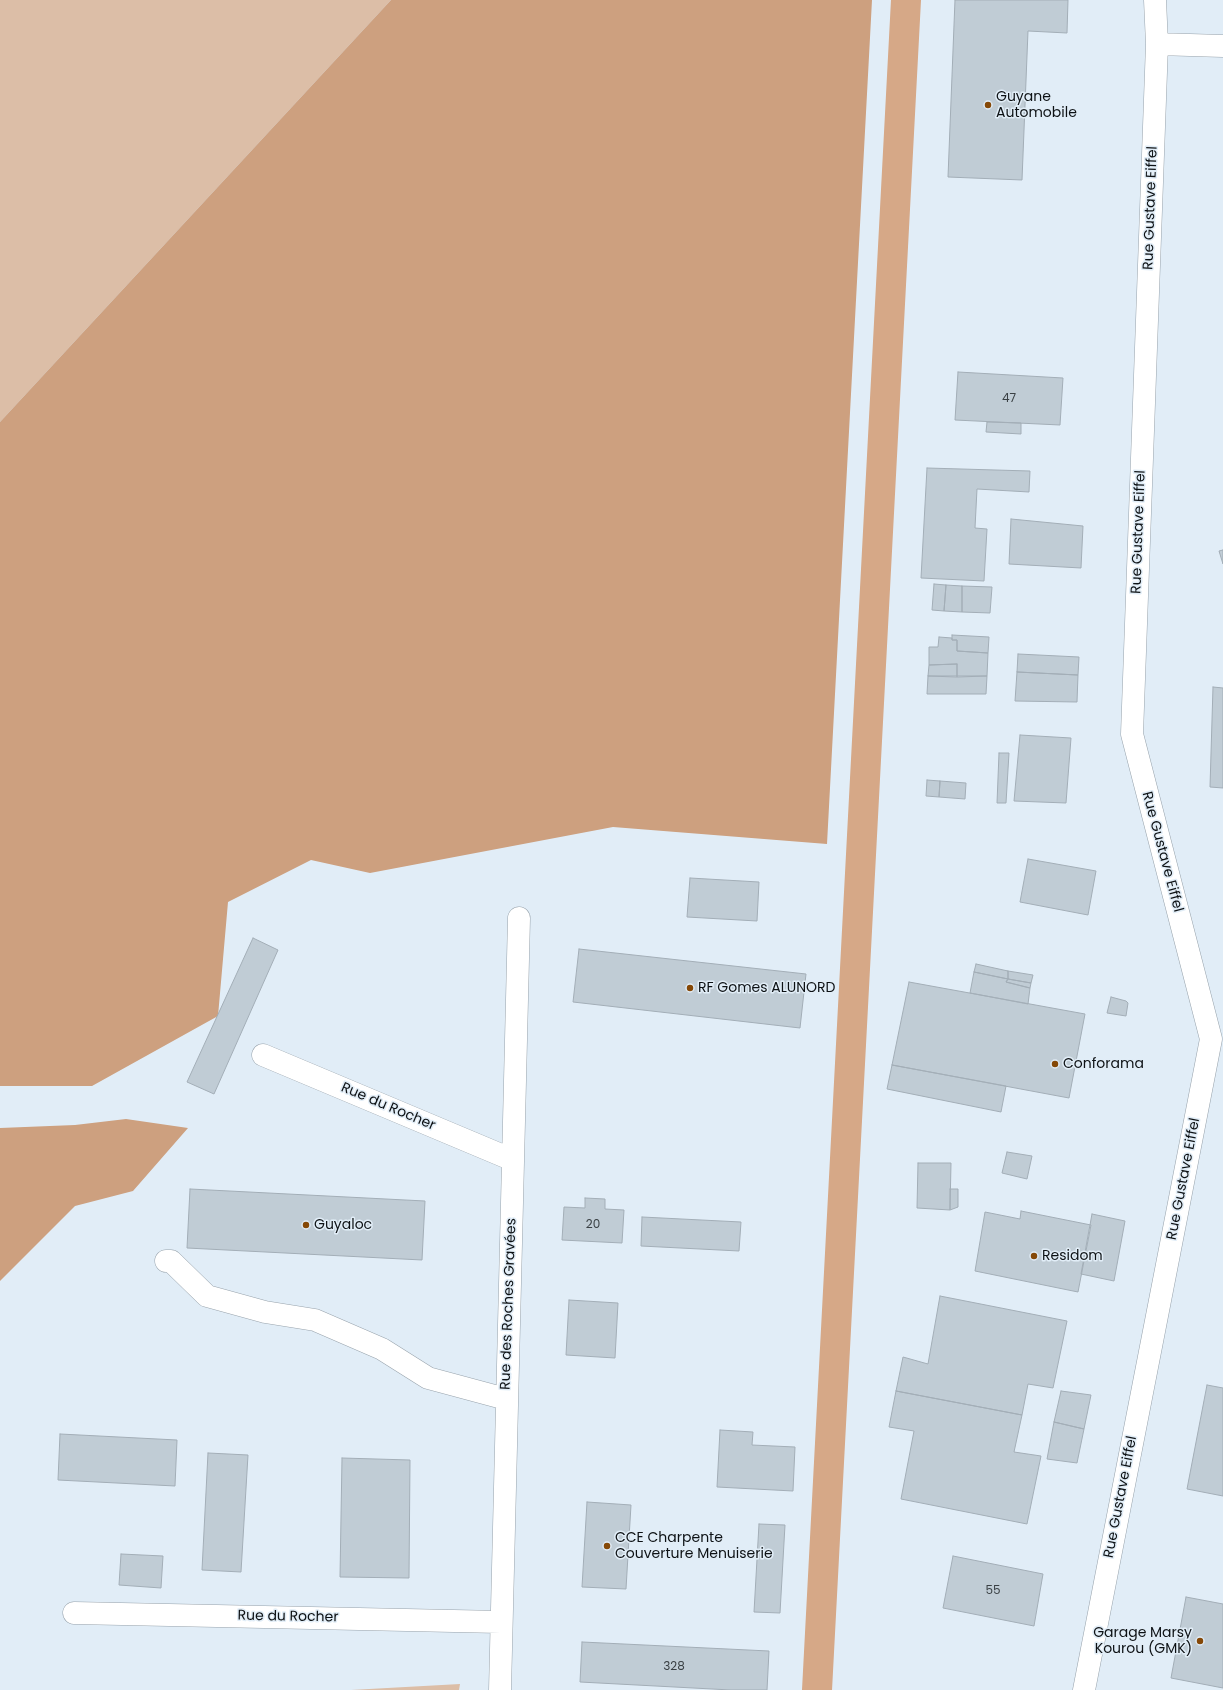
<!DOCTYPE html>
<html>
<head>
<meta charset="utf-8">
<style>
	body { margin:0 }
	canvas { display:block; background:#e1edf7 }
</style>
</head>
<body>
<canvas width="1223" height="1690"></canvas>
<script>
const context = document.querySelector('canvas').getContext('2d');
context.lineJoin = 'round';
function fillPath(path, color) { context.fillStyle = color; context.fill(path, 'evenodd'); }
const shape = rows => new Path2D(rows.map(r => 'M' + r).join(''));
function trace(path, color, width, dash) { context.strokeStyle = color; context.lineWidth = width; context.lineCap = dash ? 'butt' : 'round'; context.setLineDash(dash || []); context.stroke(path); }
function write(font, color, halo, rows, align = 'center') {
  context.font = font + ' Poppins,sans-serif'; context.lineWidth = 3; context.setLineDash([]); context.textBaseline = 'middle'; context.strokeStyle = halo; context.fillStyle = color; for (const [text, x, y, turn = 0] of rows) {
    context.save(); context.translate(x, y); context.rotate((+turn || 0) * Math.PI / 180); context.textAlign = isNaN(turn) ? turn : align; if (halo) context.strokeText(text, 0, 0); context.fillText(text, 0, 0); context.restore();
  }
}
fillPath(shape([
	[0,0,391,0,0,422],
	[460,1684,459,1690,351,1690]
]), '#dcbea7');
fillPath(shape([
	[391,0,872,0,827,844,613,827,370,873,311,860,228,902,218,1016,92,1086,0,1086,0,422],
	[126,1119,188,1128,133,1191,75,1206,0,1281,0,1128,75,1125]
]), '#cda07f');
trace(shape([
	[817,1690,906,0]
]), '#d6a887', 30);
const building = shape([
	[955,0,1068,0,1067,33,1028,31,1022,180,948,177,955,0],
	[958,372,1063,378,1060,425,955,420,958,372],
	[987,422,1021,423,1021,434,986,432,987,422],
	[927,468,1030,471,1029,492,977,489,975,528,987,529,984,581,921,578,927,468],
	[1011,519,1083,526,1081,568,1009,564,1011,519],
	[1223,550,1223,564,1219,551,1223,550],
	[934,584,946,585,944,611,932,610,934,584],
	[946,585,962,586,962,612,944,611,946,585],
	[962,586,992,587,990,613,962,612,962,586],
	[952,635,989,637,988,653,957,651,957,640,952,640,952,635],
	[939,637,952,638,952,640,957,640,957,651,988,653,987,676,957,677,957,664,929,665,929,647,938,647,939,637],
	[1018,654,1079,657,1078,675,1017,672,1018,654],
	[957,664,957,677,928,676,929,665,957,664],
	[1017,672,1078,675,1077,702,1015,701,1017,672],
	[928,676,987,676,986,694,927,694,928,676],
	[1213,687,1223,688,1223,788,1210,787,1213,687],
	[1020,735,1071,738,1066,803,1014,801,1020,735],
	[999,753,1009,753,1006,803,997,803,999,753],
	[927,780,940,781,939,797,926,796,927,780],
	[940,781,966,783,965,799,939,797,940,781],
	[1028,859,1096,871,1088,915,1020,902,1028,859],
	[690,878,759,882,757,921,687,917,690,878],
	[253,938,278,950,214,1094,187,1082,253,938],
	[579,949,806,974,800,1028,573,1002,579,949],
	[976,964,1008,971,1008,979,974,972,976,964],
	[1008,971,1033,975,1031,983,1008,979,1008,971],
	[974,972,1008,979,1006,982,1030,988,1028,1004,970,993,974,972],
	[1008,979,1031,983,1030,988,1006,982,1008,979],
	[909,982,1085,1014,1069,1098,892,1065,909,982],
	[1111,997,1126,1001,1128,1003,1126,1016,1107,1013,1111,997],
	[892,1065,1006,1086,1001,1112,887,1089,892,1065],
	[1007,1152,1032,1156,1027,1179,1002,1173,1007,1152],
	[918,1163,951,1163,950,1210,917,1208,918,1163],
	[190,1189,425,1201,422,1260,187,1248,190,1189],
	[950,1189,958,1189,958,1207,950,1210,950,1189],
	[585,1198,605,1199,605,1209,624,1210,622,1243,562,1240,564,1207,585,1208,585,1198],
	[1021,1211,1091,1225,1078,1292,975,1271,985,1212,1020,1219,1021,1211],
	[1092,1214,1125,1221,1114,1281,1081,1274,1092,1214],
	[642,1217,741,1222,739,1251,641,1246,642,1217],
	[940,1296,1067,1321,1053,1388,1028,1384,1022,1415,896,1391,903,1357,928,1364,940,1296],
	[569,1300,618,1303,615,1358,566,1355,569,1300],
	[1207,1385,1223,1388,1223,1496,1187,1489,1207,1385],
	[896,1391,1022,1415,1014,1452,1041,1456,1027,1524,901,1499,914,1431,889,1427,896,1391],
	[1061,1391,1091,1395,1084,1429,1054,1422,1061,1391],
	[1054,1422,1084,1429,1077,1463,1047,1459,1054,1422],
	[720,1430,753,1432,752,1445,795,1447,793,1491,717,1487,720,1430],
	[60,1434,177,1440,175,1486,58,1480,60,1434],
	[208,1453,248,1455,241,1572,202,1570,208,1453],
	[342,1458,410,1460,409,1578,340,1577,342,1458],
	[587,1502,631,1505,626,1589,582,1587,587,1502],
	[759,1524,785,1525,780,1613,754,1612,759,1524],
	[121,1554,163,1556,161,1588,119,1585,121,1554],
	[953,1556,1043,1574,1034,1626,943,1608,953,1556],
	[1186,1597,1223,1604,1223,1688,1171,1678,1186,1597],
	[582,1642,769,1651,767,1690,731,1690,580,1682,582,1642]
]);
fillPath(building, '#c0ccd5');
trace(building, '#a3aeb7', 1);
const minor = shape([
	[1157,44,1223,46],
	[263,1055,513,1160],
	[166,1261,171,1261,207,1296,265,1312,315,1320,382,1349,428,1378,506,1399],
	[74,1613,501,1622],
	[500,1690,519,918],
	[1084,1690,1211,1039,1132,734,1157,44,1155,0]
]);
trace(minor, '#98a3ac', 23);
trace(minor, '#fff', 22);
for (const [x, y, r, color] of [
	[988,105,4,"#854807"],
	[690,988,4,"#854807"],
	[1055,1064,4,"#854807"],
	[306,1225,4,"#854807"],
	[1034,1256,4,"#854807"],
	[607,1546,4,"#854807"],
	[1200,1641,4,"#854807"]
]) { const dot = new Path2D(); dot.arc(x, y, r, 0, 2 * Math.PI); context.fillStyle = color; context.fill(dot); trace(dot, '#e1edf7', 1.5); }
write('12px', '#3a4044', null, [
	["47",1009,399],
	["20",593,1225],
	["55",993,1591],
	["328",674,1667]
]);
write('14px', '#0d1114', '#e1edf7', [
	["Guyane",996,97],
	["Automobile",996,113],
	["RF Gomes ALUNORD",698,988],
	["Conforama",1063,1064],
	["Guyaloc",314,1225],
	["Residom",1042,1256],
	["CCE Charpente",615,1538],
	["Couverture Menuiserie",615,1554],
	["Garage Marsy",1192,1633,"right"],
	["Kourou (GMK)",1192,1649,"right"]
], 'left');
write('14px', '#0d1114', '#e1edf7', [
	["Rue Gustave Eiffel",1151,208,-88],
	["Rue Gustave Eiffel",1139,532,-88],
	["Rue Gustave Eiffel",1162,852,75],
	["Rue du Rocher",388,1107,23],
	["Rue Gustave Eiffel",1184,1179,-79],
	["Rue des Roches Gravées",509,1304,-88],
	["Rue Gustave Eiffel",1121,1497,-79],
	["Rue du Rocher",288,1617,1]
]);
</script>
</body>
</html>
